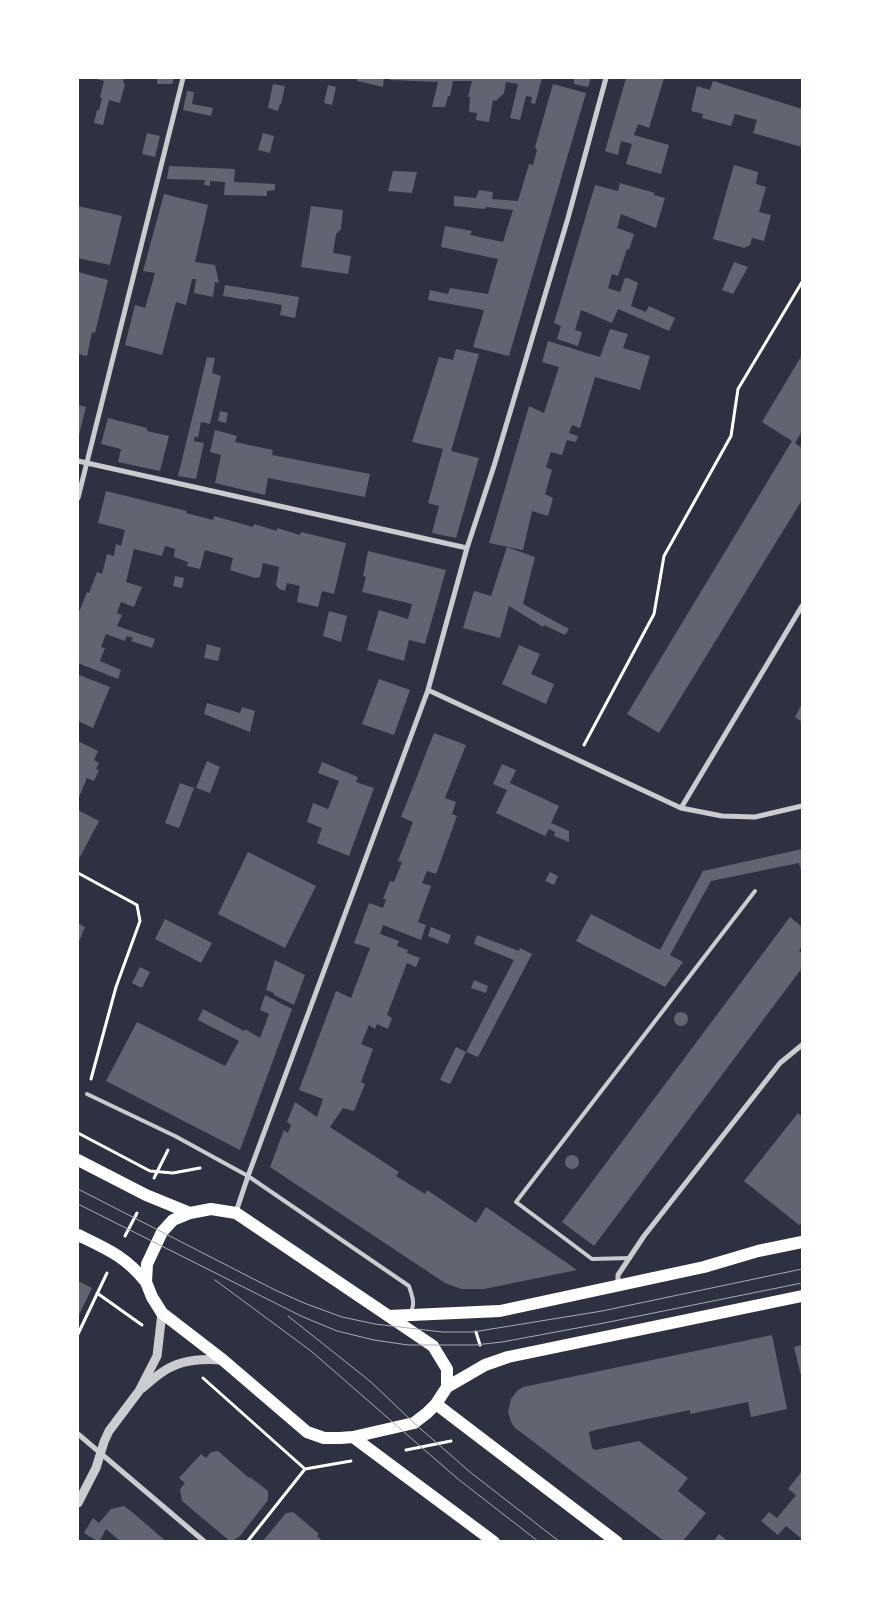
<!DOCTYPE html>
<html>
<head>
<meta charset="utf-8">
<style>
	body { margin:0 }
	#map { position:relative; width:880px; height:1619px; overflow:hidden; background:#2d3142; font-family:Literata,serif }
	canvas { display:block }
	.frame { position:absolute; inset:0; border:79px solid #fff; pointer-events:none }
</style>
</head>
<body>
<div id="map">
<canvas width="880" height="1619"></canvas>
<div class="frame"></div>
</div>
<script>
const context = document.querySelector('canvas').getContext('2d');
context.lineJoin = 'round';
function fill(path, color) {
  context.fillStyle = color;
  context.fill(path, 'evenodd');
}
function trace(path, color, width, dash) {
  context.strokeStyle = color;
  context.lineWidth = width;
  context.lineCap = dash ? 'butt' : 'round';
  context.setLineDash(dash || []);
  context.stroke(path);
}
fill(new Path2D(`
	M 92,78 L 124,78 L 123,82 L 125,84 L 120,103 L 109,100 L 103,125 L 94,123 L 97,110 L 99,110 L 102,98 L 100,97 L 104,81 Z
	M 157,78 L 174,78 L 172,84 L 157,84 Z
	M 357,78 L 384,78 L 383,87 L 357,81 Z
	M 390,78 L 542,78 L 535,104 L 531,103 L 532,97 L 526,96 L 520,120 L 510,118 L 518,84 L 506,82 L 504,93 L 496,101 L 493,100 L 489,122 L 476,120 L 477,113 L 469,112 L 470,97 L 468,97 L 472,81 L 453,81 L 450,96 L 448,96 L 445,107 L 432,107 L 438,82 L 390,80 Z
	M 574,78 L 591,78 L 588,87 L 574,84 Z
	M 626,78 L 664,78 L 649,128 L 638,124 L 634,135 L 669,145 L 661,174 L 626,164 L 632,144 L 621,141 L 618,155 L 605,151 Z
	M 713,81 L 802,109 L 802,147 L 753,133 L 757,120 L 735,114 L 731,126 L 702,118 L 703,114 L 691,111 L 697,86 L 710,90 Z
	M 273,84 L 285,86 L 281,104 L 280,104 L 278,111 L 268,108 Z
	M 553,84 L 586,93 L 509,356 L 473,347 L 484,310 L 428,300 L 430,290 L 448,294 L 450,288 L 488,294 L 498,259 L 441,247 L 445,226 L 472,231 L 470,235 L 503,242 L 513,210 L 486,207 L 485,209 L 454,206 L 454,196 L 476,198 L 479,190 L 493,192 L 492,199 L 518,201 L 529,164 L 533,165 L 537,150 L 535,147 Z
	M 328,85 L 336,87 L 332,105 L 324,103 Z
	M 187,91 L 194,92 L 192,104 L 213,108 L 211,116 L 183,110 Z
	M 147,133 L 160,136 L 155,157 L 142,154 Z
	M 263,133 L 274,136 L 270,153 L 258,150 Z
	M 734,165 L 758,172 L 756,184 L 766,187 L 759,212 L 771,215 L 764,241 L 752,238 L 750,245 L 744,248 L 713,239 Z
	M 169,166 L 235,169 L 234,182 L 275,184 L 275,190 L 267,191 L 267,196 L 224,195 L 225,182 L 210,181 L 210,186 L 204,185 L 205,180 L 167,179 Z
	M 393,171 L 417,172 L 412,193 L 388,191 Z
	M 620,183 L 655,193 L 654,195 L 665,198 L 656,228 L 621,214 L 617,228 L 634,234 L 629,250 L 627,249 L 618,276 L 612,274 L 608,288 L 620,292 L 625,278 L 630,279 L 638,283 L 631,306 L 646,312 L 649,306 L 675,318 L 669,331 L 618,309 L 612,323 L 581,310 L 575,330 L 582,332 L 578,346 L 557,339 L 561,326 L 554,323 L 595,185 L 618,191 Z
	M 164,194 L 208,205 L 195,262 L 215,265 L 219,283 L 215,282 L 213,297 L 194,293 L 196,279 L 192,279 L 186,305 L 176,302 L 162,355 L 125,345 L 135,305 L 145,308 L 155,273 L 143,271 Z
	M 78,206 L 122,216 L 110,265 L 78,258 Z
	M 311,206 L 343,210 L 341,229 L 336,234 L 333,253 L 351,256 L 348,274 L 301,267 Z
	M 734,262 L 748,267 L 733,294 L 722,290 Z
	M 78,272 L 108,280 L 95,333 L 92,332 L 87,356 L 78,354 Z
	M 225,285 L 299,297 L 295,318 L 280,315 L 282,305 L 248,299 L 247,300 L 223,296 Z
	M 610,329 L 628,334 L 623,348 L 650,356 L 640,390 L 595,377 L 580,428 L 572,425 L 569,433 L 578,436 L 576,442 L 567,440 L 562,455 L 551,452 L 546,467 L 552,470 L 545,494 L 553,498 L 548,516 L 532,511 L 523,550 L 489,543 L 529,406 L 544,413 L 559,367 L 542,362 L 548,341 L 600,357 Z
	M 456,349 L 479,354 L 451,451 L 479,458 L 456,538 L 432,533 L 439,506 L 428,503 L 443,449 L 412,442 L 439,357 L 453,360 Z
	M 802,355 L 802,431 L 795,443 L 802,448 L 802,500 L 659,733 L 627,714 L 792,441 L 762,422 Z
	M 207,357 L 215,358 L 212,373 L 221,376 L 210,424 L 201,422 L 198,438 L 195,436 L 194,441 L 204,443 L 196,479 L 178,476 Z
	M 78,405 L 86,407 L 78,439 Z
	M 220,411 L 228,413 L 226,423 L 218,421 Z
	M 108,418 L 147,428 L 147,431 L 169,436 L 160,471 L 118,462 L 121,449 L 101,444 Z
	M 215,430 L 237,436 L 235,442 L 273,450 L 272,455 L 370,474 L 365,497 L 268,478 L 265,495 L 215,483 L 221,455 L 210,452 Z
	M 106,491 L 187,511 L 186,513 L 213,520 L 214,516 L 253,527 L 254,524 L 277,531 L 277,528 L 300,535 L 301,532 L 346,543 L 334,594 L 322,591 L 318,607 L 297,602 L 300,586 L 287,583 L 285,591 L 279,589 L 276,585 L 279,567 L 263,563 L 260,577 L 255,578 L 230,570 L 233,558 L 205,550 L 200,569 L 187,566 L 188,562 L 174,557 L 175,549 L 165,546 L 162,556 L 134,549 L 126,582 L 142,587 L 134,607 L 121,602 L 117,613 L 122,615 L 117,626 L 155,639 L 152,648 L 131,641 L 133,638 L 127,636 L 125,641 L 106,634 L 101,647 L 105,648 L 100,661 L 121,670 L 118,679 L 78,663 L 78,617 L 79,612 L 87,592 L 89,593 L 97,572 L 102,574 L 107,554 L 114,556 L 116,544 L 121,546 L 125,530 L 98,523 Z
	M 507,547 L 535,557 L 523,604 L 569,629 L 565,635 L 544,625 L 543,627 L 509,606 L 500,638 L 463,628 L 474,591 L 491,596 Z
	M 368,551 L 446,570 L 425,644 L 409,640 L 404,661 L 367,650 L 379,610 L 408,619 L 412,604 L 362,592 L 366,577 L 363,576 Z
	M 175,576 L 184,578 L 182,588 L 173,586 Z
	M 329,611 L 347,616 L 341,642 L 323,636 Z
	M 207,644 L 221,648 L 218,661 L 204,658 Z
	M 519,645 L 540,654 L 531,674 L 554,684 L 546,704 L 502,684 Z
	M 79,675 L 110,687 L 93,728 L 78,721 L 78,679 Z
	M 379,679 L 410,690 L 394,735 L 362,724 Z
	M 207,703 L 240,713 L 242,707 L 255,711 L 250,732 L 204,714 Z
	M 802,704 L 802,722 L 795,717 Z
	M 434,733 L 466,745 L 445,798 L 456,802 L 452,814 L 457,816 L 436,874 L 427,871 L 422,883 L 431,886 L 418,922 L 426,925 L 421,940 L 383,925 L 380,934 L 399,941 L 397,946 L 408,950 L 407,953 L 420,958 L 416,967 L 407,963 L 387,1015 L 392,1018 L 388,1029 L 377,1024 L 375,1029 L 369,1025 L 361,1044 L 373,1049 L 361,1082 L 365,1084 L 354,1111 L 343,1108 L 330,1127 L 399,1172 L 396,1176 L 425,1194 L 427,1190 L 476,1223 L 486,1207 L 577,1270 L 484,1289 L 461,1289 L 445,1283 L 270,1167 L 284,1130 L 288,1133 L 291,1125 L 287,1122 L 295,1102 L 317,1117 L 323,1099 L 299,1090 L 336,991 L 351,998 L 370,948 L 354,943 L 369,903 L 383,908 L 386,899 L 383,899 L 390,881 L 394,882 L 402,862 L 398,861 L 413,822 L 401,817 Z
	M 78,741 L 98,751 L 94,760 L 99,763 L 96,769 L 99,770 L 94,781 L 87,778 L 79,797 L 78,796 Z
	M 207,761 L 220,767 L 210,793 L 196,788 Z
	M 322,762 L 358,777 L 356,782 L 374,788 L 349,856 L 317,843 L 322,828 L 307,822 L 313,803 L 328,809 L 339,781 L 318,773 Z
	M 502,764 L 516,770 L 510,783 L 559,806 L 551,823 L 569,831 L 569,842 L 554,836 L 555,832 L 549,829 L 545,836 L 496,813 L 507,790 L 493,784 Z
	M 180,783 L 194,788 L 179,828 L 165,823 Z
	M 78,810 L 99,821 L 79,859 L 78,858 Z
	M 802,849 L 802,874 L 799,863 L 711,881 L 670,955 L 683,962 L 665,987 L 576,941 L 591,914 L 660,950 L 703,871 Z
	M 248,852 L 316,886 L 285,948 L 218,914 Z
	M 550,872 L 558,876 L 554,885 L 545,881 Z
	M 790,917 L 802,927 L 802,946 L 799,951 L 802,954 L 802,968 L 594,1246 L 562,1222 Z
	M 165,919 L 212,943 L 201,963 L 155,939 Z
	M 78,923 L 85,927 L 78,944 Z
	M 431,927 L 451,935 L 448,944 L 428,936 Z
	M 477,935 L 519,951 L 520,948 L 532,954 L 478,1057 L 466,1052 L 450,1084 L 440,1080 L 456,1047 L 466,1052 L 514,960 L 474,944 Z
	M 275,960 L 305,975 L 294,1005 L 274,995 L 274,993 L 266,990 Z
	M 140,967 L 150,972 L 142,988 L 132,983 Z
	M 474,980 L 488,986 L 486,993 L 471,988 Z
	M 265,995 L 292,1009 L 240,1150 L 106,1081 L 137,1022 L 225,1066 L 239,1041 L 198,1020 L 203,1009 L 244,1031 L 245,1029 L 260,1038 L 269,1014 L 260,1010 Z
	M674 1019a7 7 0 1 1 14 0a7 7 0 1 1-14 0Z
	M 798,1113 L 802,1117 L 802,1224 L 799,1225 L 744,1181 Z
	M565 1162a7 7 0 1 1 14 0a7 7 0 1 1-14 0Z
	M 78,1281 L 92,1288 L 78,1317 Z
	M 772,1335 L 787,1409 L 751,1417 L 748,1402 L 690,1414 L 690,1410 L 595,1430 L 589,1432 L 592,1448 L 595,1450 L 639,1441 L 688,1478 L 678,1491 L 706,1513 L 682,1542 L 665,1542 L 514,1427 L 511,1422 L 508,1412 L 511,1399 L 517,1391 L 523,1387 Z
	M 802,1345 L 802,1380 L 794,1347 Z
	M 218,1451 L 249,1478 L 250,1477 L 268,1491 L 268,1500 L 240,1536 L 231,1542 L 182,1501 L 180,1489 L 185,1483 L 179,1478 L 201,1454 L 206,1458 L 211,1452 Z
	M 802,1471 L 802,1539 L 786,1526 L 778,1535 L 761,1521 L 769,1512 L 777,1518 L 796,1495 L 788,1489 Z
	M 124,1506 L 132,1512 L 167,1542 L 121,1542 L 106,1529 L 99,1542 L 84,1533 L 93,1518 L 99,1523 L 111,1509 Z
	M 293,1512 L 319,1534 L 317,1536 L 324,1542 L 262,1542 L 286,1513 Z
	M 719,1534 L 729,1542 L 713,1542 Z`), '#626471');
trace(new Path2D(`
	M 584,745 L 654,614 L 664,556 L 731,436 L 738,389 L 802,282
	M 78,873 L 137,905 L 140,921 L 116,987 L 91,1079
	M 78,1133 L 150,1171 L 173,1173 L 200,1168
	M 154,1178 L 168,1150
	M 125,1236 L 137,1213
	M 97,1293 L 142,1325
	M 476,1332 L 480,1345
	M 78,1334 L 107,1273
	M 203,1378 L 305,1469
	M 406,1450 L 451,1441
	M 247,1542 L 305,1469 L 351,1461`), '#fff', 3);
trace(new Path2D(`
	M 87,1094 L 175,1136 L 248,1176 L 409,1286 C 412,1296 416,1304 410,1313
	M 630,1258 L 592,1259 L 516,1202 L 755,891`), '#caccd0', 4);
trace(new Path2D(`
	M 78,461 L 467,548
	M 78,498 L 183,78
	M 428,690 L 681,808 L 722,816 L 755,817 L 802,806
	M 681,808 L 802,606
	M 236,1212 L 248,1176 L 428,690 L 467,548 L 494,466 L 568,218 L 606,78
	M 618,1286 L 618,1275 L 644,1236 L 780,1063 L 802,1045
	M 78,1434 L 205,1542`), '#caccd0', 5);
trace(new Path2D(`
	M 141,1389 C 150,1382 159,1373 169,1368 C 186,1359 204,1359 223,1360
	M 78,1503 L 96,1468 L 104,1442 L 109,1431 L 139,1391 L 157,1356 L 162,1313`), '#caccd0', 9);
trace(new Path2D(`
	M 78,1160 L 146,1195 L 190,1213
	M 211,1209 L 236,1213 L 433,1346 L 447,1369 L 447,1387 L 436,1404 L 427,1413 L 414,1423 L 353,1437 L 340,1438 L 324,1438 L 307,1432 L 223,1360 L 162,1313 L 152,1297 L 146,1282 L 147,1264 L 162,1232 L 173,1220 L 190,1213 Z
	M 78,1235 C 107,1249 125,1256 146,1282
	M 389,1316 L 500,1311 L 704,1267 L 758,1251 L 802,1242
	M 447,1387 L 485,1365 L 508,1357 L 802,1296
	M 436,1404 L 617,1542
	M 353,1437 L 494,1542`), '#fff', 12);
trace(new Path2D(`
	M 78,1189 L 275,1290 L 304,1303 L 342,1317 L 375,1324 L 442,1332 L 473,1332 L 602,1311 L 802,1269
	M 78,1204 L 301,1316 L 337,1331 L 374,1340 L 408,1345 L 475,1345 L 502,1342 L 604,1323 L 802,1283
	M 215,1280 L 311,1351 L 458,1479 L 539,1542
	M 288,1316 L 371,1382 L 414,1423 L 470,1472 L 560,1542`), '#abadb3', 1);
</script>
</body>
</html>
